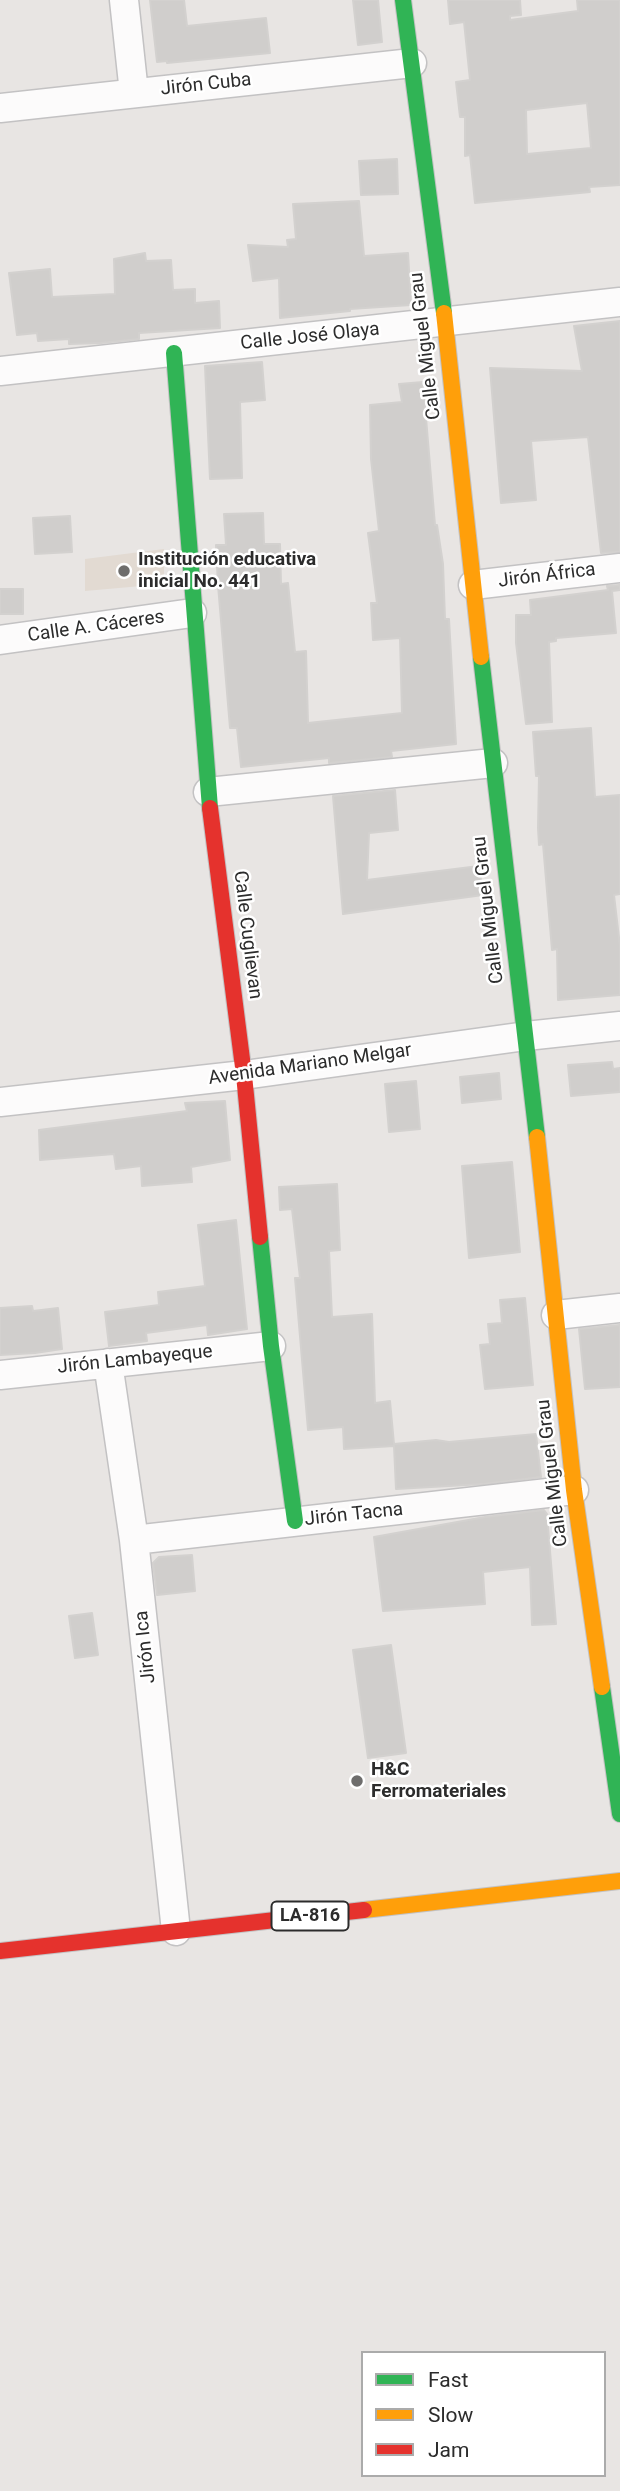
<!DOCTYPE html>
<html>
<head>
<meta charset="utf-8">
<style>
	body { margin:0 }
	#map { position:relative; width:620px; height:2491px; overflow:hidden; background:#e8e5e3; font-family:Roboto,sans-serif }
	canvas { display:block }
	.legend { position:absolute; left:361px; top:2351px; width:245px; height:126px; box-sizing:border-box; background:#fff; border:2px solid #ababab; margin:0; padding:9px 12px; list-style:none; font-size:21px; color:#2c2c2c }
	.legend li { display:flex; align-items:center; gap:14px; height:35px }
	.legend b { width:35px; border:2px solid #ababab }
</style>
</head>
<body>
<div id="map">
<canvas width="620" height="2491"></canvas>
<ul class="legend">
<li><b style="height:9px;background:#30b455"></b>Fast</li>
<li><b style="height:9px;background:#ff9f0a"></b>Slow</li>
<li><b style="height:9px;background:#e5322d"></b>Jam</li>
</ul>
</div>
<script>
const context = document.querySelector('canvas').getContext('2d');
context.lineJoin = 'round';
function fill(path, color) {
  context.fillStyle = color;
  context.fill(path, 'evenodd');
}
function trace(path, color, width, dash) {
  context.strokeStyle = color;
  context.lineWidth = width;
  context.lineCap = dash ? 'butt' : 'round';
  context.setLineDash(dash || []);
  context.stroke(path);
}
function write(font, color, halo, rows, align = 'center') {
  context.font = font + ' Roboto,sans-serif';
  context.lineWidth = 5;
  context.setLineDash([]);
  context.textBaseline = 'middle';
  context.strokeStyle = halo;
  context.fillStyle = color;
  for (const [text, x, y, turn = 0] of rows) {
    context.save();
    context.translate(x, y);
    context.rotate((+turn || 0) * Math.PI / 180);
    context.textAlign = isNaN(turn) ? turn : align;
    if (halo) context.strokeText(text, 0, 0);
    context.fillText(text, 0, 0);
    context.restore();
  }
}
fill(new Path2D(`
	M 164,549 L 164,584 L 85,591 L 85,559 Z`), '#e2dad2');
const building = new Path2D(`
	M 150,0 L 184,0 L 187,26 L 266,18 L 270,53 L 167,63 L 167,61 L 157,62 Z
	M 353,0 L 378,0 L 382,42 L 358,45 Z
	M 448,0 L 520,0 L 521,15 L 510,16 L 510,20 L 578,11 L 577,0 L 620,0 L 620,185 L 589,187 L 590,192 L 475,203 L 470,155 L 465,156 L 465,117 L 460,117 L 456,82 L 470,80 L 464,22 L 450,24 ZM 587,103 L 591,148 L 527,154 L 526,110 Z
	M 397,159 L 398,194 L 361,195 L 359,161 Z
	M 359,201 L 364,256 L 408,253 L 411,305 L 350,309 L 350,311 L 280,318 L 279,278 L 253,281 L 248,245 L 288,247 L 287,240 L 296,239 L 293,204 Z
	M 145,253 L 146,261 L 171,260 L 173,290 L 195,289 L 195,303 L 219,301 L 220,328 L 139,333 L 139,339 L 101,343 L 69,344 L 69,339 L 38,341 L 37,333 L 17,335 L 9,273 L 50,269 L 52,297 L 115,294 L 114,259 Z
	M 620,321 L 620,552 L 601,553 L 588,437 L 531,441 L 536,500 L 501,503 L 490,368 L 582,371 L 574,326 Z
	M 262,362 L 265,400 L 240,402 L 242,478 L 210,479 L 205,366 Z
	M 423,382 L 435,525 L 437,525 L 443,564 L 445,619 L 449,619 L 456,744 L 391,751 L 392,757 L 329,763 L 329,758 L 241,767 L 237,728 L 230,728 L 218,585 L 216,545 L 226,545 L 224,514 L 263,513 L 264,544 L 280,544 L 281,584 L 288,583 L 295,652 L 306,651 L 308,723 L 402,713 L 400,638 L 373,640 L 371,603 L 377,603 L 368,533 L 379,531 L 371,459 L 370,405 L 402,402 L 399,384 Z
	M 70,516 L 72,552 L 35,554 L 33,518 Z
	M 620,585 L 620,590 L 612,591 L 616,633 L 556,638 L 556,641 L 549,642 L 552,722 L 526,724 L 516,643 L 516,615 L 531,615 L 530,600 L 608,590 L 607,586 Z
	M 0,589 L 23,589 L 23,614 L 0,614 Z
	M 591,728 L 595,797 L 620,795 L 620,894 L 614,895 L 620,946 L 620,995 L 558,1000 L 557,949 L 552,950 L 543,844 L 539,845 L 538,828 L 539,776 L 536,776 L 533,732 Z
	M 395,790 L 398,830 L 369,833 L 367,880 L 479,866 L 483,895 L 343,914 L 333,796 Z
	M 612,1062 L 613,1069 L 620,1068 L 620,1092 L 571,1096 L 568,1065 Z
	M 499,1073 L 501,1099 L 462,1103 L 460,1077 Z
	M 416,1081 L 420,1129 L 389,1132 L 385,1084 Z
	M 225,1101 L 230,1160 L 191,1167 L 192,1182 L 142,1186 L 141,1166 L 116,1169 L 114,1154 L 40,1160 L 39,1130 L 187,1111 L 185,1103 Z
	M 512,1162 L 520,1252 L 469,1258 L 462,1166 Z
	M 337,1184 L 340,1250 L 329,1251 L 332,1317 L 372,1314 L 375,1403 L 390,1401 L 394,1444 L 436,1440 L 449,1442 L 536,1434 L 541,1477 L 484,1484 L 396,1489 L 394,1446 L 344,1449 L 343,1427 L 308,1430 L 295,1278 L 300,1278 L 292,1209 L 280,1210 L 279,1187 Z
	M 236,1220 L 247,1329 L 208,1335 L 207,1325 L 146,1333 L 147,1341 L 109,1346 L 105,1312 L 159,1305 L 158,1292 L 205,1286 L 198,1225 Z
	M 525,1298 L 533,1385 L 485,1389 L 480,1345 L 490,1344 L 488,1324 L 502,1323 L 500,1300 Z
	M 32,1306 L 33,1311 L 58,1308 L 62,1349 L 35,1353 L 0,1355 L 0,1308 Z
	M 620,1325 L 620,1387 L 585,1389 L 579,1329 Z
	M 544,1510 L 547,1514 L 556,1624 L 532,1625 L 530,1567 L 483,1572 L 485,1604 L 383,1611 L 374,1537 L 485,1517 Z
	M 192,1555 L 195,1591 L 157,1595 L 153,1563 L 159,1557 Z
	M 92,1613 L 98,1655 L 75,1658 L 69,1616 Z
	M 391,1645 L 406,1753 L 368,1758 L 353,1650 Z`);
fill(building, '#d0cecc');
trace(building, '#d3d1cf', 2);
const street = new Path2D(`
	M 124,0 L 134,93
	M 0,108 L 412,63
	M 0,371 L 620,302
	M 473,585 L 620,568
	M 0,640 L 192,613
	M 208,792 L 493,763
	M 0,1102 L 244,1075 L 526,1036 L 620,1026
	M 556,1315 L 620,1308
	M 108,1363 L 134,1540 L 176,1931
	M 0,1375 L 271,1346
	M 134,1540 L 574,1490`);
const fast = new Path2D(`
	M 403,0 L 444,313
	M 174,353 L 210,808
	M 481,657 L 537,1137
	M 260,1237 L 271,1346 L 295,1521
	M 602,1687 L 620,1814`);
const slow = new Path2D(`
	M 444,313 L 481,657
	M 537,1137 L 574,1490 L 602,1687
	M 364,1910 L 620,1881`);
const jam = new Path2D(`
	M 210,808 L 244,1075 L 260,1237
	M 0,1951 L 364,1910`);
trace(street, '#c3c2c3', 31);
trace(fast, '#c3c2c3', 18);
trace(slow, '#c3c2c3', 18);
trace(jam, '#c3c2c3', 18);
trace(street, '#fcfbfb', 28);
trace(fast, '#30b455', 16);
trace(slow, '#ff9f0a', 16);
trace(jam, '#e5322d', 16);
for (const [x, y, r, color] of [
	[124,571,7,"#6e6d6c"],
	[357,1781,7,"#6e6d6c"]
]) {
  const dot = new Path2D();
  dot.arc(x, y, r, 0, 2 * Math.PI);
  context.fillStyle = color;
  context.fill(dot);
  trace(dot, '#fff', 2.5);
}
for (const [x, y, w] of [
	[310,1916,77]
]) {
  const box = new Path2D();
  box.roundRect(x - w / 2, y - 14.5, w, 29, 5);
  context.fillStyle = '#fff';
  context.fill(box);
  trace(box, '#2c2c2c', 2);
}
write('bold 18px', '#2c2c2c', null, [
	["LA-816",310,1916]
]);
write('19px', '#2c2c2c', '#fff', [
	["Jirón Cuba",206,85,-6],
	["Calle José Olaya",310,337,-6],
	["Calle Miguel Grau",426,346,-97],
	["Jirón África",547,576,-7],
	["Calle A. Cáceres",96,627,-8],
	["Calle Miguel Grau",489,910,-97],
	["Calle Cuglievan",247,935,83],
	["Avenida Mariano Melgar",310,1065,-8],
	["Jirón Lambayeque",135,1360,-6],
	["Calle Miguel Grau",553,1473,-97],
	["Jirón Tacna",354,1515,-6],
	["Jirón Ica",146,1647,-96]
]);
write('bold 19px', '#2c2c2c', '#fff', [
	["Institución educativa",138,560],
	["inicial No. 441",138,582],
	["H&C",371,1770],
	["Ferromateriales",371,1792]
], 'left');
</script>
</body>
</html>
